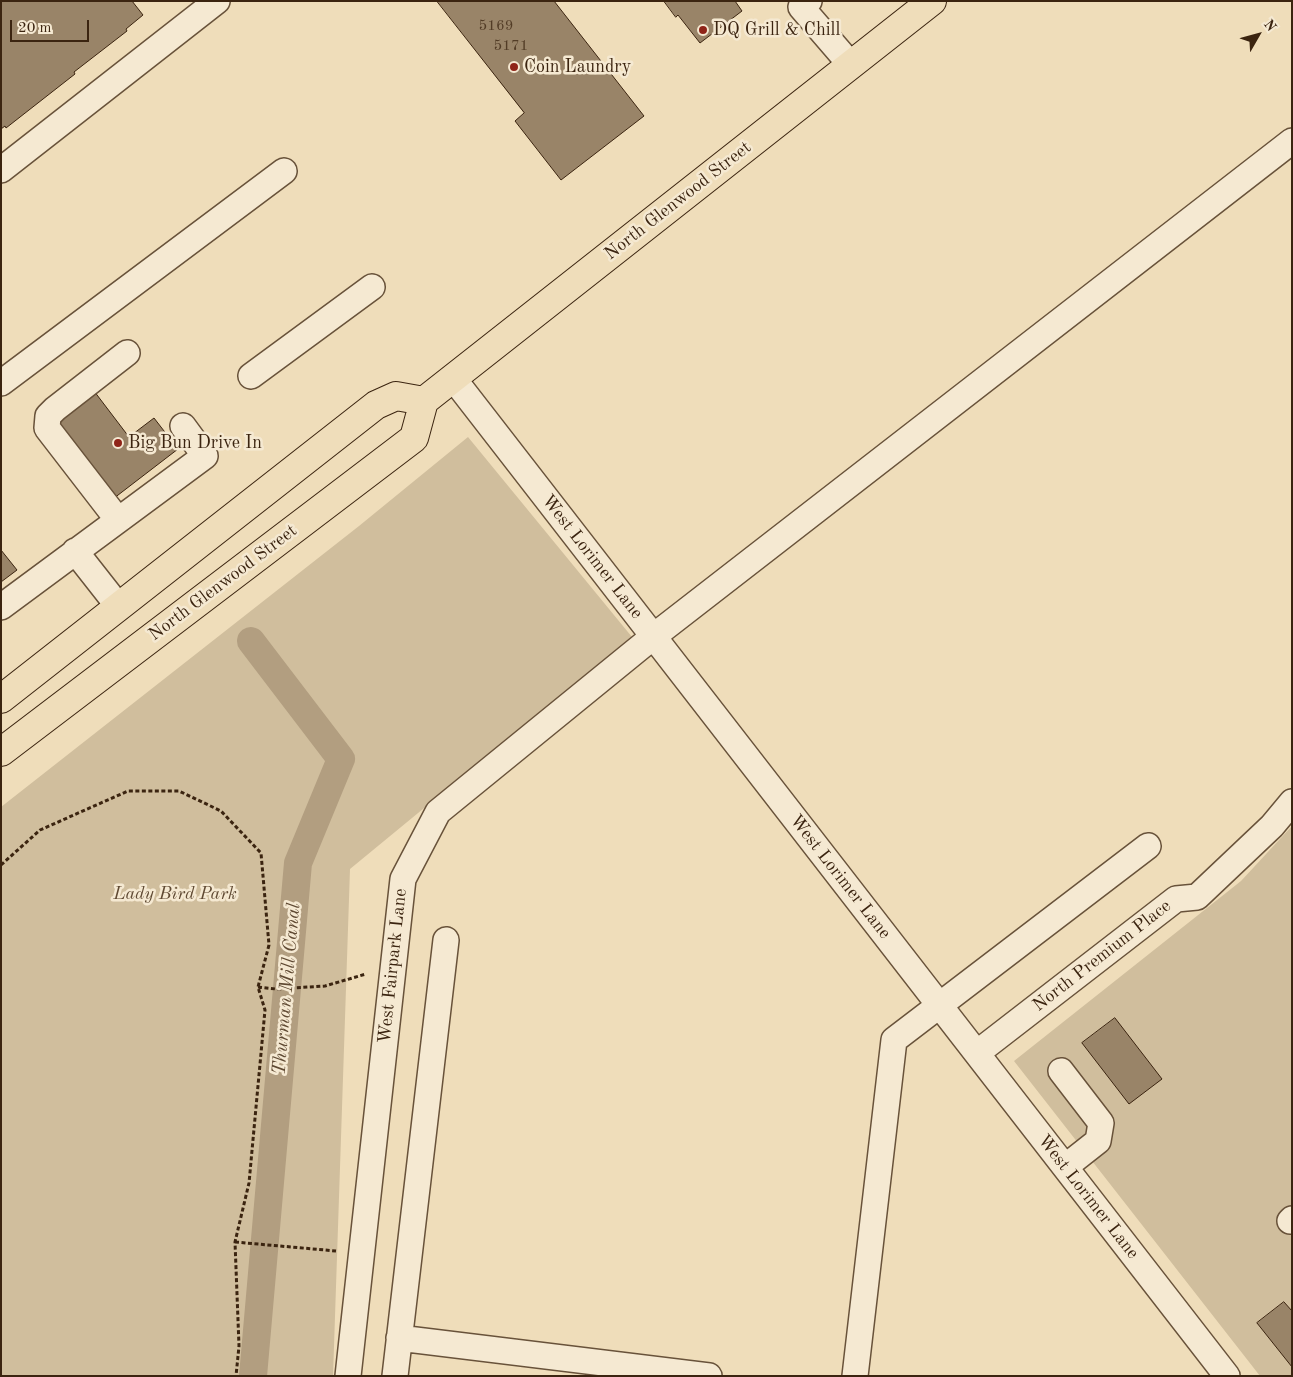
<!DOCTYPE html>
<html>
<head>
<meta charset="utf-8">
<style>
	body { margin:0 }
	#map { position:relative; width:1293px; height:1377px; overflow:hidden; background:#efddba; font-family:"Old Standard TT",serif }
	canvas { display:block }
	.frame { position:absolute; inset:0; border:2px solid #3b2410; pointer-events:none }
	.north { position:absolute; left:1233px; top:10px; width:50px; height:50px; -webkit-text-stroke:4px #f5e9d2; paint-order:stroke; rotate:52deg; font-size:14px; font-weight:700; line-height:20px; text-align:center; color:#3b2410 }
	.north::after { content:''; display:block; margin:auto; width:18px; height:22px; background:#3b2410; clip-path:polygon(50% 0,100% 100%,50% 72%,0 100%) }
	.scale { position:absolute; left:10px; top:20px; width:79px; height:22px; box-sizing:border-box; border:2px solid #3b2410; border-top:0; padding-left:6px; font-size:15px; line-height:18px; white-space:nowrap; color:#3b2410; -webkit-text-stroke:4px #f5e9d2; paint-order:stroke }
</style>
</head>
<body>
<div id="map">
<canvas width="1293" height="1377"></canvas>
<div class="frame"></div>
<div class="north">N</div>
<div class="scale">20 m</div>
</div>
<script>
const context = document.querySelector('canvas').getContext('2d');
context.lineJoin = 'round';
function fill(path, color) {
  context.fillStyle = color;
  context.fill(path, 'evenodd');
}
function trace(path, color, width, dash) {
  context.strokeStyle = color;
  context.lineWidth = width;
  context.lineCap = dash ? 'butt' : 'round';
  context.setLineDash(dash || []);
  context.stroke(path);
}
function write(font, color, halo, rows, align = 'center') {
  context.font = font + ' "Old Standard TT",serif';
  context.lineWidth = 5;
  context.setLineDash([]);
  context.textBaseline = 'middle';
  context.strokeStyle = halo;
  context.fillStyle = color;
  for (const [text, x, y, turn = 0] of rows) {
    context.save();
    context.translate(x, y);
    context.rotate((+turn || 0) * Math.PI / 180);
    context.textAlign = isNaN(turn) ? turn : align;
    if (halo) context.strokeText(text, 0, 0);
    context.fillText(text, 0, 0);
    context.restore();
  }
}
fill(new Path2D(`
	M 468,437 L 632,637 L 350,869 L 333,1376 L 1,1376 L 1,807 L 359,526 Z
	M 1292,826 L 1292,1376 L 1260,1376 L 1014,1061 L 1241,881 Z`), '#d0be9d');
trace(new Path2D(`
	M 251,641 L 341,759 L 298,863 L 253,1376`), '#b29e80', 28);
const building = new Path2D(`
	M 1,1 L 132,1 L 143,15 L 126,29 L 127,31 L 74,72 L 75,74 L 6,128 L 5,126 L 1,129 Z
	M 437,1 L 554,1 L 644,116 L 561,180 L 515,121 L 524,113 Z
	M 664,1 L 735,1 L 742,11 L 700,43 L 678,15 L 676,17 Z
	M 94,391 L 129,437 L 154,418 L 178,449 L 109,502 L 49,426 Z
	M 1,550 L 17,570 L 1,582 Z
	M 1115,1018 L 1162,1079 L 1129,1104 L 1082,1043 Z
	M 1284,1302 L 1292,1311 L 1292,1367 L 1257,1323 Z`);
fill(building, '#998468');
trace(building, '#3b2410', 1);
const minor = new Path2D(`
	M 809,1 L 801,7 L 851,65
	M 1,170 L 217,1
	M 251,376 L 372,287
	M 453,378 L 1227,1376
	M 1,383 L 284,171
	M 118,520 L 47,428 L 48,416 L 55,409 L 127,353
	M 75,551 L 119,607
	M 1,607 L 205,456 L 183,426
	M 977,1053 L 1176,899 L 1197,897 L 1272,826 L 1292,802
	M 1061,1071 L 1101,1123 L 1098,1141 L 1065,1167
	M 1290,1221 L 1292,1219
	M 399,1338 L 709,1376
	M 348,1376 L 403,879 L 438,812 L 654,636 L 1292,141
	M 395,1376 L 446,940
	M 855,1376 L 894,1040 L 1148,846`);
const major = new Path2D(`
	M 1,699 L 376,405 L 396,396 L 424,401
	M 1,752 L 414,438 L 424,401 L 932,1`);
trace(minor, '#68523a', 28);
trace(major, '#3b2410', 30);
trace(new Path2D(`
	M 1,865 L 40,830 L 128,791 L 179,791 L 221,811 L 261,853 L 269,945 L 258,987 L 265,1010 L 249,1183 L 235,1242 L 239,1346 L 236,1376
	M 258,987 L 276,989 L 325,986 L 366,974
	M 235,1242 L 336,1251`), '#3b2410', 3, [4, 2.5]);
trace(minor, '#f5e9d2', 25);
trace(major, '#efddba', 28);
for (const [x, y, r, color] of [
	[703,30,5,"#8f2418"],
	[514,67,5,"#8f2418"],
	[118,443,5,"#8f2418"]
]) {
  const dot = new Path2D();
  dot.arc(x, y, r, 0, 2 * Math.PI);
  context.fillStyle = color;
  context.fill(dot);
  trace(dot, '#f5e9d2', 2);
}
write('15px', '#523c26', null, [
	["5169",496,26],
	["5171",511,46]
]);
write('18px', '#3b2410', '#f5e9d2', [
	["DQ Grill & Chill",713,30],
	["Coin Laundry",524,67],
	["Big Bun Drive In",128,443]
], 'left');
write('18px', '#3b2410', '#f5e9d2', [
	["North Glenwood Street",678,201,-38],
	["West Lorimer Lane",592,557,52],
	["North Glenwood Street",223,583,-37],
	["West Lorimer Lane",840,877,52],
	["North Premium Place",1102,956,-38],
	["West Fairpark Lane",393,966,-84],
	["West Lorimer Lane",1088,1197,52]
]);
write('italic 18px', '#604a33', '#f5e9d2', [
	["Lady Bird Park",175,894]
]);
write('italic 19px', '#5f4932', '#f5e9d2', [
	["Thurman Mill Canal",287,989,-85]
]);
</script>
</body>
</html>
